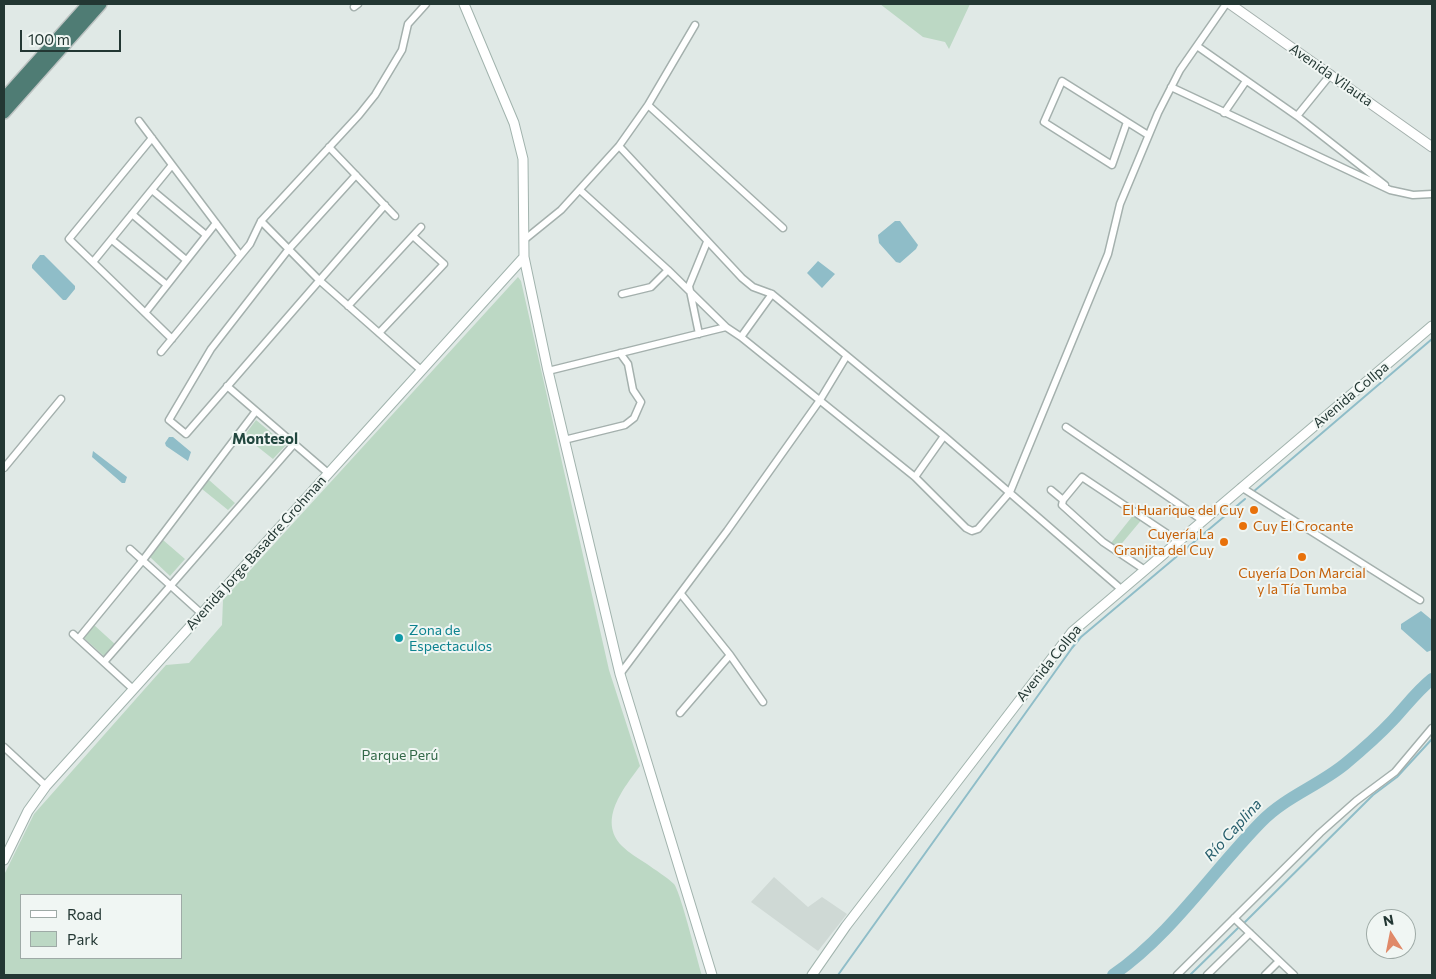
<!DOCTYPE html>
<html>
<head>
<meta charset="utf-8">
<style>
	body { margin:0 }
	#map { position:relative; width:1436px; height:979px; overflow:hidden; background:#e0e9e6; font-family:Commissioner,sans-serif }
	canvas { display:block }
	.frame { position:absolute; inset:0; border:5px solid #233733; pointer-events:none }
	.legend { position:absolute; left:20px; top:894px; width:162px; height:65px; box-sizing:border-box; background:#f0f6f3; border:1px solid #9eaaa6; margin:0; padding:6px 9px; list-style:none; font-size:15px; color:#233733 }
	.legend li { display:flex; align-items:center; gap:10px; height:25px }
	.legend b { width:25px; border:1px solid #9eaaa6 }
	.north { position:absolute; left:1366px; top:909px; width:50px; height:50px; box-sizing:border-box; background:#f0f6f3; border:1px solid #9eaaa6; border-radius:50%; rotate:349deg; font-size:14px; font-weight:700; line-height:20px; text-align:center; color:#233733 }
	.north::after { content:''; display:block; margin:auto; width:18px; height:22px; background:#e08968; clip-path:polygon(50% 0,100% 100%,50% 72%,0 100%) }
	.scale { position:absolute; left:20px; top:30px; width:101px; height:22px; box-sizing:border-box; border:2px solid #233733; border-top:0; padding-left:6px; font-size:15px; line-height:18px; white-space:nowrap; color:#233733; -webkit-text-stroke:4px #f0f6f3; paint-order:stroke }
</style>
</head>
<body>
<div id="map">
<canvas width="1436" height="979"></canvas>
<div class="frame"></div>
<ul class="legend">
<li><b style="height:6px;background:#fff"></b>Road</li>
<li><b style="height:14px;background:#bcd8c4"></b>Park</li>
</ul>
<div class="north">N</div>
<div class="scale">100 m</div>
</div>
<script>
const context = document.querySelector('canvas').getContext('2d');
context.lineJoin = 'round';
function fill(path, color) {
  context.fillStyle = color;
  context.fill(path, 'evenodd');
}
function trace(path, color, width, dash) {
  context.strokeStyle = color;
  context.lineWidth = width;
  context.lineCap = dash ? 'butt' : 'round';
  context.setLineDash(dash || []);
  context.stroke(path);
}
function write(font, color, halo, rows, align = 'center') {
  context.font = font + ' Commissioner,sans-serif';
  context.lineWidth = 4;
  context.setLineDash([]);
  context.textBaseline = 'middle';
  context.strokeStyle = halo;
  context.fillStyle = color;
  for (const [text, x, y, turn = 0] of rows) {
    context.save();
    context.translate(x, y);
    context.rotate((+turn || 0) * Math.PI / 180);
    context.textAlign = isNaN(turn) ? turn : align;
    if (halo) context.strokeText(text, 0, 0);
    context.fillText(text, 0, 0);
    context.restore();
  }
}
fill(new Path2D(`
	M 774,877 L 808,907 L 822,897 L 847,914 L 818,951 L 751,902 Z`), '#cfd9d5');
fill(new Path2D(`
	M 880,4 L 970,4 L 949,49 L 945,42 L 923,37 Z
	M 518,277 L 521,281 L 609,670 L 640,766 C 624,788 597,820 622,846 C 629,853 638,858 647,864 C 655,870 667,877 674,884 C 681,893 697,960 702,975 L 4,975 L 4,875 L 34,814 L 166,665 L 189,663 L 222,625 L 223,600 ZM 21,895 L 181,895 L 181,958 L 21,958 Z
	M 256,420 L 286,445 L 273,459 L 244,436 Z
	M 209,480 L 235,503 L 228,510 L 202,489 Z
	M 1135,513 L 1143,518 L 1118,548 L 1111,543 Z
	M 163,540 L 185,559 L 170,576 L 150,557 Z
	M 94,625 L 116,645 L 105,657 L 83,637 Z`), '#bcd8c4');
fill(new Path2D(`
	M 895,221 L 900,221 L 918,245 L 916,249 L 900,263 L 896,262 L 879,243 L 878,235 Z
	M 40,255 L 44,255 L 75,286 L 75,289 L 66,300 L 63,300 L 32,268 L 32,265 Z
	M 818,261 L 835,274 L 822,288 L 807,273 Z
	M 169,437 L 173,437 L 191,452 L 188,461 L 166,446 L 165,443 Z
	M 93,451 L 127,477 L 125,483 L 122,483 L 92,457 Z
	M 1421,611 L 1432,620 L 1432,650 L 1427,652 L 1401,629 L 1401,624 Z`), '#8fbdc8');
trace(new Path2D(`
	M 1253,492 L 1432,339
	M 1243,924 L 1373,795 L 1397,777 L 1432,739
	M 838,975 L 1072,648 L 1081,637 L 1245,499
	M 1190,975 L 1239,927`), '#8fbdc8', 2);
trace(new Path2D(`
	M 1113,975 C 1172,934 1211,873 1261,822 C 1285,797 1318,786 1345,764 C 1362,750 1378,736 1393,720 C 1406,706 1417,691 1432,679`), '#8fbdc8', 12);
const minor = new Path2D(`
	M 354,7 L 358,4
	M 1197,46 L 1297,116 L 1385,185
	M 1171,87 L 1390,190 L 1413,195 L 1432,194
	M 648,105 L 783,228
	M 1224,113 L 1246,81
	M 1297,116 L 1331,74
	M 139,121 L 240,255
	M 1127,122 L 1112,165 L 1044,122 L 1062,81 L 1148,135
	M 152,138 L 69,239 L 172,339
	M 619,146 L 742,278 L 753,287 L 772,294 L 944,436 L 1121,589
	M 329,147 L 395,216
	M 356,175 L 288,250 L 211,349 L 169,420 L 186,434 L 385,205
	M 152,190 L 206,235
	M 581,191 L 668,270 L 726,327 L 741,337 L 915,477 L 966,528 L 972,531 L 978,529 L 1010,492 L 1108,254 L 1120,204 L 1158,113 L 1180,70 L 1226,4
	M 132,214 L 186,260
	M 261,221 L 319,280 L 421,370
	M 112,240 L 167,285
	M 524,240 L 561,210 L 619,146 L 648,105 L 695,25
	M 93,262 L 172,165
	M 622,294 L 651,287 L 668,270
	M 348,306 L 421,227
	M 145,313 L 216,223
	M 379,333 L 444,264 L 413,236
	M 699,334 L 689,286 L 707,242
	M 741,337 L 772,294
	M 161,352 L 250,244 L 261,221 L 359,115 L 375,95 L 402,50 L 408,24 L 426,4
	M 548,371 L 726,327
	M 227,386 L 328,473
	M 1066,427 L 1202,520
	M 564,440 L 625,425 L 634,418 L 641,402 L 633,390 L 628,364 L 620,353
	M 4,468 L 61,399
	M 915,477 L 944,436
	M 1241,487 L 1420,600
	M 1051,490 L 1063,500
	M 130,549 L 202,614
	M 1145,570 L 1103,542 L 1062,505 L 1063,500 L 1082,477 L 1178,541
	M 681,594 L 730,655 L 763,702
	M 73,634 L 133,689
	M 79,638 L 143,560 L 256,411
	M 104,662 L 294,444
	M 620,674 L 727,531 L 820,400 L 846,357
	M 680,713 L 730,655
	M 4,747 L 46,786
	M 1234,918 L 1294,975
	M 1177,975 L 1320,833 L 1356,801 L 1395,772 L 1432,728
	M 1207,975 L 1250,933
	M 1265,975 L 1279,961`);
const tertiary = new Path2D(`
	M 1230,4 L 1432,147`);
const secondary = new Path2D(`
	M 464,4 L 514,123 L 523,159 L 524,257 L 548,371 L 620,674 L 712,975
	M 4,860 L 28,811 L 46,786 L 524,257
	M 812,975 L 846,926 L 1072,632 L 1432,326`);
const trunk = new Path2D(`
	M 4,98 L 88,4
	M 4,113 L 101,4`);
trace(minor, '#a4b0ad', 9);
trace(tertiary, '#a4b0ad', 11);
trace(secondary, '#a1b3ad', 11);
trace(trunk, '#bdc3c2', 14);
trace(minor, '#fff', 6);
trace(tertiary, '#fff', 9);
trace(secondary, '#fff', 9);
trace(trunk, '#4f7c74', 11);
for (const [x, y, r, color] of [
	[1254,510,5,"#e8710a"],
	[1243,526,5,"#e8710a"],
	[1224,542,5,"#e8710a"],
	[1302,557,5,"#e8710a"],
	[399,638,5,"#0f9aa8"]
]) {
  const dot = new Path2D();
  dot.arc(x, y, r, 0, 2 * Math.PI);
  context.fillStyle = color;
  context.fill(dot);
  trace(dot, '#f0f6f3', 2);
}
write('14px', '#233733', '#f0f6f3', [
	["Avenida Vilauta",1331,75,35],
	["Avenida Collpa",1351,395,-40],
	["Avenida Jorge Basadre Grohman",256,553,-48],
	["Avenida Collpa",1049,663,-51]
]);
write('14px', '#c56008', '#f0f6f3', [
	["El Huarique del Cuy",1244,510],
	["Cuy El Crocante",1253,526,"left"],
	["Cuyería La",1214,534],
	["Granjita del Cuy",1214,550],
	["Cuyería Don Marcial",1302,573,"center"],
	["y la Tía Tumba",1302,589,"center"]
], 'right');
write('14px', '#0d838f', '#f0f6f3', [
	["Zona de",409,630],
	["Espectaculos",409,646]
], 'left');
write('14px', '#336949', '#f0f6f3', [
	["Parque Perú",400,755]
]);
write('bold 15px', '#22473f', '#f0f6f3', [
	["Montesol",265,439]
]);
write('italic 15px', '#255d6b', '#f0f6f3', [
	["Río Caplina",1233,830,-48]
]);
</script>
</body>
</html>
